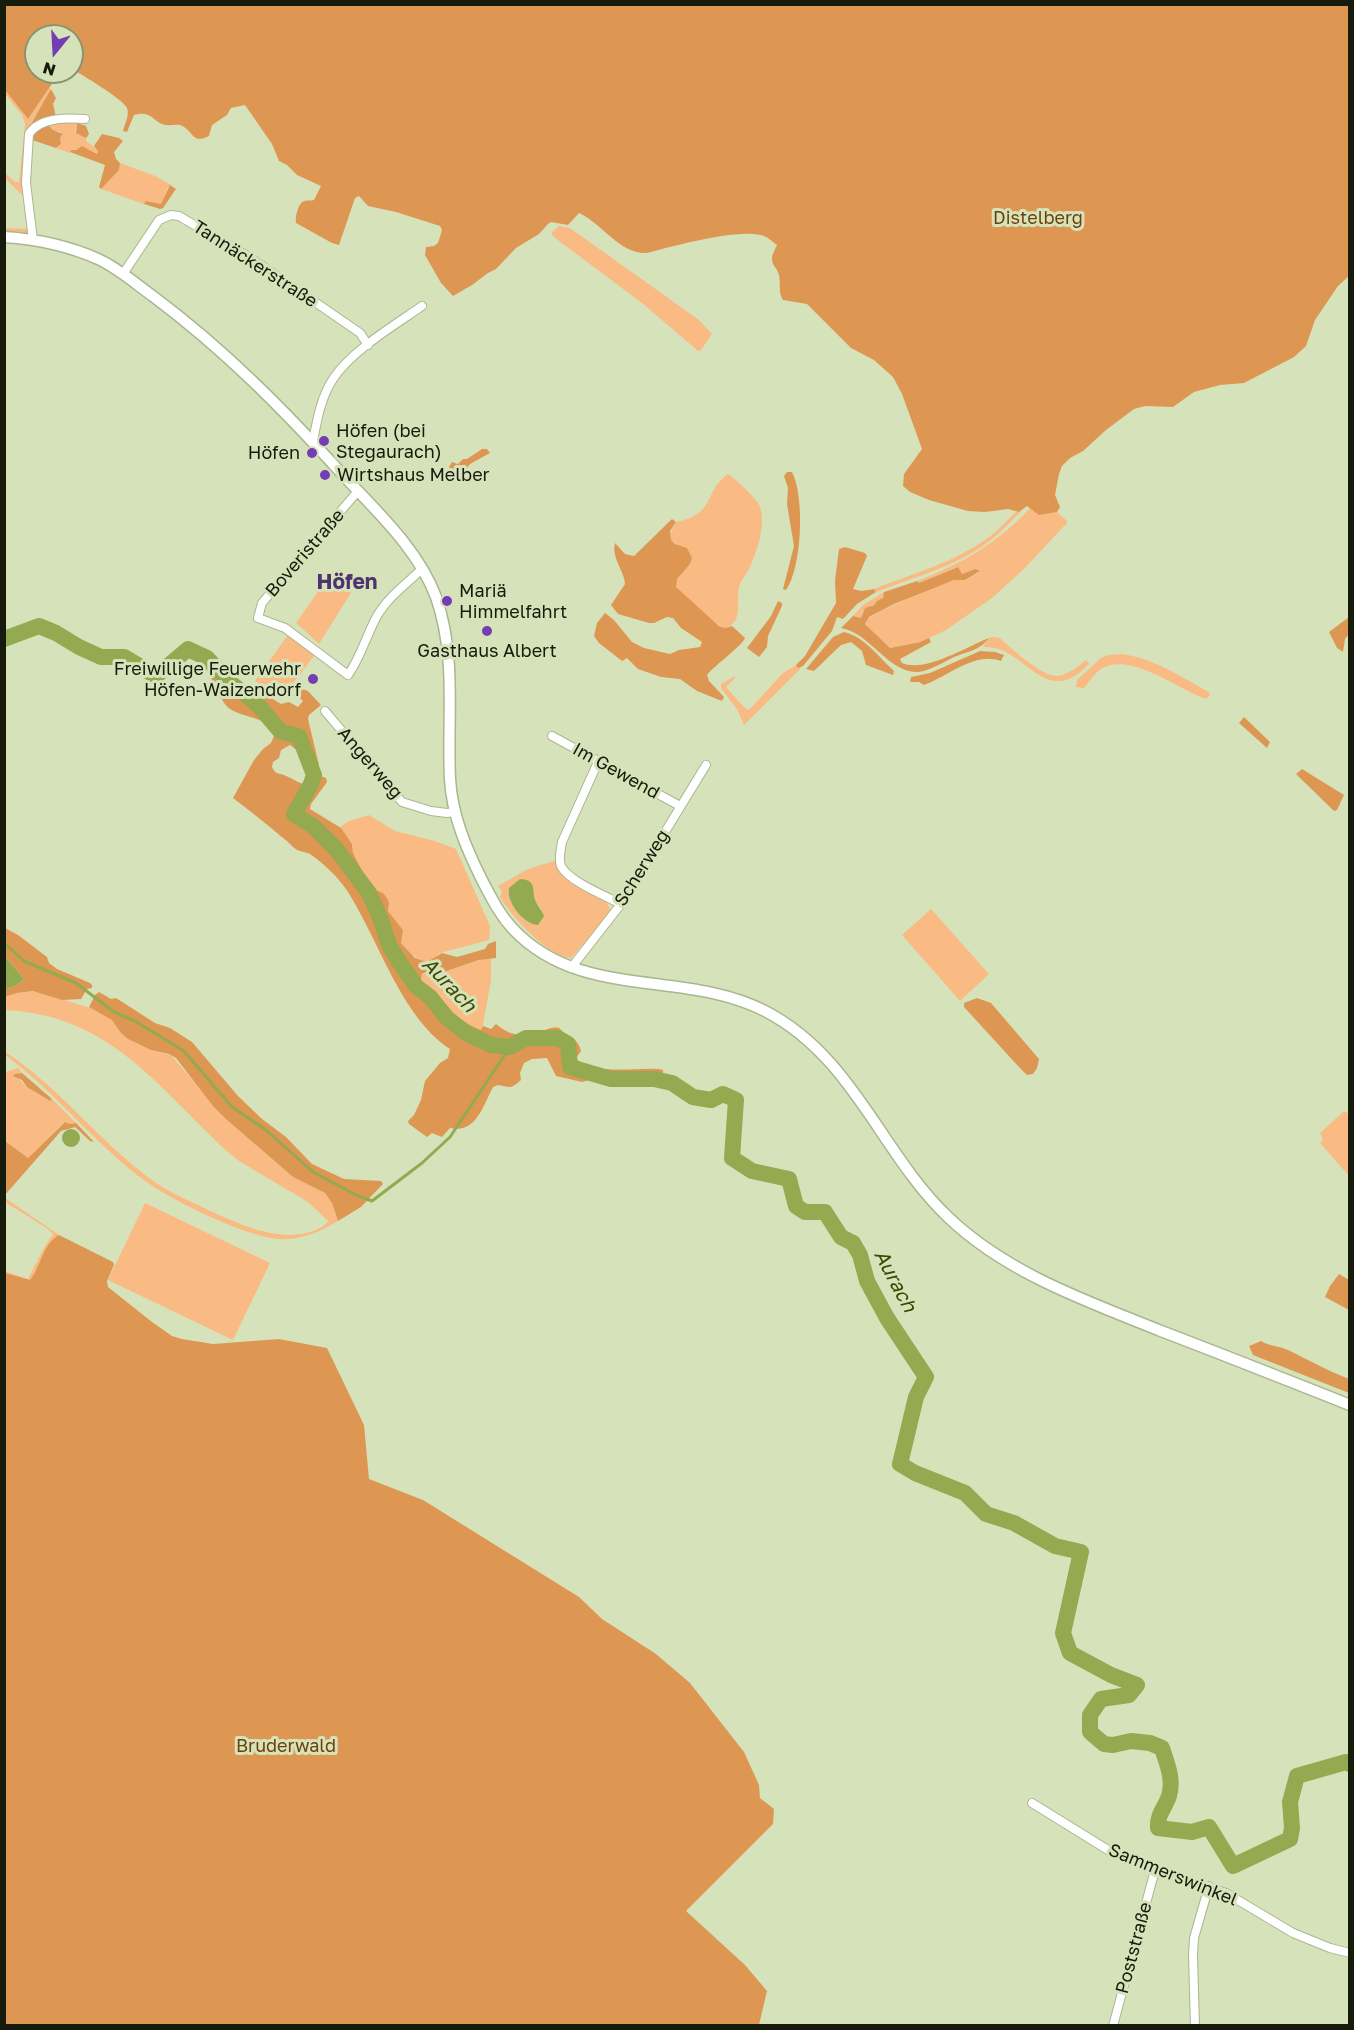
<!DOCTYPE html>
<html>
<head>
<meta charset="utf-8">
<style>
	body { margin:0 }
	#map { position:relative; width:1354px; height:2030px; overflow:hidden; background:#d6e3ba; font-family:"Golos Text",sans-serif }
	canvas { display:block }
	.frame { position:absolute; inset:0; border:6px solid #171b0c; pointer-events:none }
	.north { position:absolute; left:24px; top:24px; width:60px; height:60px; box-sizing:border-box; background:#d6e3ba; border:2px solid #8a9374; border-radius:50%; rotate:198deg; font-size:16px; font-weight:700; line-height:24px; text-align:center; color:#171b0c }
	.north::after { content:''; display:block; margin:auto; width:21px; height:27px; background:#743db3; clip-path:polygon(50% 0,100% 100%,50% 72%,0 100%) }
</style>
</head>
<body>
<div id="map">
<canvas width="1354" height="2030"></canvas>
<div class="frame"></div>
<div class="north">N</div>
</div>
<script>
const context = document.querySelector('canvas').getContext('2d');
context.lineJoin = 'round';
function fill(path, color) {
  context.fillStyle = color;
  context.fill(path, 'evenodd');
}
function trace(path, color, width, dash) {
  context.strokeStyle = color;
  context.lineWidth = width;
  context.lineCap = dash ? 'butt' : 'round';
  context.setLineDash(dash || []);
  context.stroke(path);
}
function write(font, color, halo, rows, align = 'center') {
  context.font = font + ' "Golos Text",sans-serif';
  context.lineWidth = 6;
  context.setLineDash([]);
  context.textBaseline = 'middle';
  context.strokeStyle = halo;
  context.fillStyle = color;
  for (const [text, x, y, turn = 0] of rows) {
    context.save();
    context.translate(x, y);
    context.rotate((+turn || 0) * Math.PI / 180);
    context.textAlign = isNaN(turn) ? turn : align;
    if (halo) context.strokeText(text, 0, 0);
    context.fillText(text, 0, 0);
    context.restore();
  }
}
fill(new Path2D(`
	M 50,87 L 50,92 L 32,121 L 34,123 L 29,128 L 30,233 L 5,233 L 5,228 L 28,229 L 23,196 L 5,178 L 4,172 L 15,182 L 19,182 L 25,124 L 22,115 L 5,94 L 5,90 L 28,119 Z
	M 62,123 L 77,123 L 75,132 L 86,138 L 86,141 L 98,150 L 97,154 L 86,148 L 71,150 L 70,153 L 56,148 L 61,144 L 60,138 L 63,135 L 61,132 L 53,130 L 47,124 Z
	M 120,163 L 155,176 L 171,185 C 164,190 166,198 161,204 L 146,201 L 144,204 L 101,189 L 119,170 Z
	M 559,226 L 570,228 L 699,320 L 712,334 L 701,350 L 698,351 L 642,303 L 555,238 L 551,233 Z
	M 728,474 C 736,479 758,500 760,507 C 766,525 757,551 750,567 C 747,574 741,579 739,587 C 736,600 744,623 725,628 C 716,626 685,596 676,587 L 676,579 L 688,566 L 679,546 L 671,540 L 670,534 L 676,522 C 717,514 702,493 728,474 Z
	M 1030,508 L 1049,513 L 1057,512 L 1067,521 L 1067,523 L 1025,568 L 992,598 L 946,630 L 923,641 L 890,648 L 866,625 L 867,619 L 883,610 L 929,589 L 954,580 L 965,580 L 980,572 L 972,570 L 962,574 L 957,567 L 919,583 L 917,581 C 961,564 998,543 1030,508 Z
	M 1021,511 C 1009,524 997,536 983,546 C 951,568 912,578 876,592 L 874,589 C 914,573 954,563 989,537 C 999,530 1007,520 1016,512 Z
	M 333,570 L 354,588 L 319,644 L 296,623 Z
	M 884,592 L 883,598 L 863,611 L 861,618 L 853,616 L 863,605 Z
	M 290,632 L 317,652 L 282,698 L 255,681 Z
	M 994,637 L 1000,638 C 1010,648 1044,678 1058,676 C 1067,675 1079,666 1086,660 L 1089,664 C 1053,701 1036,669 1006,652 C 999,648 991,647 983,647 L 989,638 Z
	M 1121,654 C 1151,657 1182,677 1209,692 L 1210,695 L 1207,698 L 1203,698 C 1177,688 1131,653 1103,668 C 1095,672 1090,681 1084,688 L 1076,687 L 1077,680 L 1101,658 L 1108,655 Z
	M 796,665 L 801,668 L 744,725 L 737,709 L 721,688 L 721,684 L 735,676 L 735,678 L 726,687 C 732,693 743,708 749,710 L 783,673 Z
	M 369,815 L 395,831 L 435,841 L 456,849 L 490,926 L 489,940 L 440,953 L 430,962 C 416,961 410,952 401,943 L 403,930 L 388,911 L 389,903 L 383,893 L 376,890 L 365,876 L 353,853 L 352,844 L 340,827 L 349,821 Z
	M 557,860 L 558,867 L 606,901 L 610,909 L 608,916 L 571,958 C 546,955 513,918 500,897 L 502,892 L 498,886 L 528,869 ZM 518,881 L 533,888 L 535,901 L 542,911 L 539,924 C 524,926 506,902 509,888 Z
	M 931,909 L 989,974 L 960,1001 L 902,935 Z
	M 486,958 L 491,959 L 491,980 L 482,1030 L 464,1023 L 455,1014 L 446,1010 L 423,982 L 421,976 L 426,972 L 438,974 Z
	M 35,991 L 97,1010 L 114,1021 L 121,1033 L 128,1039 L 151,1050 L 171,1055 L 227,1120 L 293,1177 L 325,1193 L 332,1203 L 338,1221 C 322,1231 302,1240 282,1239 C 248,1239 164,1197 137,1175 C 90,1138 53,1090 5,1055 L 4,1051 C 58,1086 97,1139 149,1178 C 169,1193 194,1203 217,1214 C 239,1224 263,1234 287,1235 C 300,1235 321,1232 328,1221 L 308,1202 L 239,1161 L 229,1153 C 158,1088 111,1015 5,1010 L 5,997 L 17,993 Z
	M 18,1068 L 22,1073 L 14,1074 L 27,1087 L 50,1101 L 52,1099 L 76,1123 L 69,1124 L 64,1122 L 28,1158 L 5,1141 L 5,1137 L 7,1134 L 4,1132 L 4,1076 L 8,1071 Z
	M 1344,1111 L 1349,1114 L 1349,1176 L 1320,1143 L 1323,1140 L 1320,1133 Z
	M 5,1198 L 59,1235 C 42,1244 41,1267 30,1281 L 5,1274 L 4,1271 L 28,1279 L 44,1248 L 53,1234 L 48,1229 L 5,1202 Z
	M 145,1203 L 270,1263 L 233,1340 L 108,1280 Z`), '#faba84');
fill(new Path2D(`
	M 5,4 L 1349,5 L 1349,276 L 1338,286 L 1315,320 L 1306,346 L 1294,357 L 1244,383 L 1220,385 L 1194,392 L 1173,407 L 1145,406 L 1134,409 L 1106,430 L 1083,451 L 1070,458 L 1062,466 L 1059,474 L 1055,495 L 1060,507 L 1057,512 L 1039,515 L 1027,506 L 1019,512 L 1008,509 L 985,512 L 968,511 L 929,500 L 910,492 L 903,486 L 904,474 L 922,449 L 902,394 L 893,377 L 874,360 L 851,348 L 807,304 L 783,300 C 777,291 782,282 778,272 C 776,267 772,265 772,259 C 772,254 775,250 777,245 C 774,243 770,239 766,237 C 744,226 672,247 647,253 C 619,254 603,224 579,213 L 568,225 L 551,222 L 548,224 L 539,234 L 516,248 L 496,269 L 488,273 L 472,285 L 453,296 L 441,283 L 425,255 L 426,247 L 434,246 L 438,243 L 442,230 L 440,226 L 396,212 L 368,206 L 359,196 L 355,198 L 339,245 L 332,243 L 296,223 C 295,217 298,203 304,201 C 307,200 311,201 314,200 L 321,186 L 297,175 L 287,165 L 279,161 L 272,144 L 245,105 L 231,108 L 227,115 L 212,125 L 209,136 C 191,145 194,130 180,125 C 175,124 170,126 165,125 C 152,122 153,110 134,115 L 127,132 L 123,131 C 124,125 130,116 127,108 C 123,99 82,75 72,69 L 72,36 L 36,36 L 36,72 L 60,72 L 28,119 L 5,90 Z
	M 51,89 L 56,98 L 53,104 L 56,117 L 34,123 L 32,122 Z
	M 77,123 L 86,126 L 89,134 L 86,138 L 76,133 Z
	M 47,124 L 53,130 L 63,134 L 60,138 L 61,144 L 56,148 L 32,140 L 34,130 Z
	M 102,134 L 119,138 L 123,141 L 114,152 L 116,159 L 120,163 L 119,170 L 101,189 L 99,187 L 105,165 L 70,152 L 71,150 L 76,150 L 82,146 L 97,154 L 98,151 L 94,146 Z
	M 170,185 L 176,189 L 163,208 L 160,209 L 144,204 L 146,201 L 161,204 Z
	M 482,449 L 487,449 L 490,453 L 470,464 L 467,468 L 467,477 L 462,482 L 457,480 L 449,467 L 452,462 L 458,464 L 463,459 L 467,459 Z
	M 787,472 L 792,472 C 805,497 802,568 786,590 L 783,589 L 794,546 L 787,504 L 788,488 L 784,476 Z
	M 672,519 L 676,522 L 670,531 L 671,540 L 675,544 L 687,548 L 692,558 L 690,564 L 677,579 L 676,587 L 719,626 L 725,628 L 732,626 L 745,638 C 742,646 715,665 707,675 L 709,681 L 724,697 L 722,701 L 697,691 L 680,679 L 661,677 L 638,669 L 627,658 L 622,661 L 599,643 L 594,636 L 597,623 L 605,613 L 614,620 L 632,642 L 644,648 L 670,654 L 679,650 L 700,647 L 702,642 L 681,628 L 673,618 L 667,617 L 654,623 L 649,623 L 618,614 L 611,605 L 625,584 C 624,570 611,558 615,543 L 625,554 L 634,556 Z
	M 845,547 L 865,553 L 867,556 L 853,589 L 861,591 L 874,589 L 876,592 L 857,604 L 843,619 L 837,617 L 832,631 L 803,666 L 798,668 L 796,665 L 805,656 L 836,603 L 835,581 L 839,549 Z
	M 958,567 L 962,574 L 975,569 L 980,571 L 965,580 L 954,580 L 894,604 L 869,617 L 865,624 L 890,648 L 920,642 L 929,638 L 931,642 L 900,659 L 902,663 C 925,673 966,647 989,638 C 981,650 966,652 954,657 C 944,662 934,668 924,671 C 891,679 872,633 841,628 L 853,616 L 861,618 L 865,608 L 874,605 L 877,601 L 883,598 L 884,592 L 917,581 L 919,583 Z
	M 778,601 L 782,603 L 782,606 L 768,636 L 767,647 L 759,657 L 747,648 L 771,616 Z
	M 1349,617 L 1349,634 L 1345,639 L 1343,652 L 1337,648 L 1329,632 Z
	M 844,632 C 863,636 877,655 890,667 L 894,671 L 893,675 L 866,665 L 862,651 L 851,642 L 841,645 L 814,671 L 806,669 L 833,637 Z
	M 980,651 L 995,652 L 1004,655 L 1001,661 C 975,651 947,677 924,685 L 919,682 L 910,682 L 911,677 L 930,673 Z
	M 216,659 L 255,699 L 265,694 L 281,704 L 289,702 L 298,707 L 303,701 L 296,694 L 300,688 L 308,691 L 321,705 L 309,715 L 308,719 L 319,765 L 305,764 L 298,751 L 290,745 L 281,750 L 279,758 L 273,762 L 272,767 C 275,774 278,773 284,775 C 303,783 300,789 321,776 L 326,778 L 327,782 L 311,804 L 310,809 L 341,828 L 352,844 L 353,853 L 365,876 L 376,890 L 383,893 L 387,898 L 389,903 L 388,911 L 403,930 L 401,943 L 415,958 L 427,962 L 442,953 L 457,957 L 485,949 L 488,944 L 496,941 L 496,958 L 479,960 L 438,974 L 426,972 L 422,974 L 421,980 C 439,1001 455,1020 481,1030 L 483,1026 L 491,1029 L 496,1024 C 505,1032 514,1035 527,1036 C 534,1036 551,1025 559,1028 C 562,1030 563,1033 566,1034 C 574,1037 579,1043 581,1051 L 576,1058 C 590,1076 638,1067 659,1069 L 663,1070 L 663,1074 L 654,1078 L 606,1082 L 593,1079 L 582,1082 L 556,1076 L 547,1058 L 532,1059 L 524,1063 L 520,1073 L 521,1080 C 510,1090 510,1087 498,1085 L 493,1087 C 483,1106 476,1134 450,1128 L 442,1137 L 432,1133 L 427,1137 L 409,1124 L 408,1121 L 414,1115 L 421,1100 L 425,1081 L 440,1063 L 448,1058 L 450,1049 C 400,1016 379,939 346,889 C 337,876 324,864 310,854 C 306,852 302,852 297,850 C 292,847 288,841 283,838 C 267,824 250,811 233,798 L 254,760 L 263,749 L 271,743 L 276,731 C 270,719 242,717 230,709 C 221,703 213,679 206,669 Z
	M 1244,717 L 1270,742 L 1267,748 L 1239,723 Z
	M 1302,769 L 1344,795 L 1337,810 L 1334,811 L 1296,774 Z
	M 5,928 L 18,935 L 47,957 L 49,963 L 57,969 L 90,983 L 92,985 L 92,988 L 87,989 L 81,999 L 62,1000 L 33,991 L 17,993 L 5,997 L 5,990 L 20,983 L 24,979 L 5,956 Z
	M 99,992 L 111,999 L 116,998 L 155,1023 L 170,1028 L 192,1042 L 238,1096 L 262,1119 L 286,1137 L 312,1164 L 344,1179 L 381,1181 L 383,1184 L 361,1207 L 338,1221 L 332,1203 L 325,1193 L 293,1177 L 227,1120 L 213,1106 L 176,1058 L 169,1054 L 151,1050 L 128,1039 L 121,1033 L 112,1020 L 89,1007 L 95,995 Z
	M 977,998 L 991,1003 L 1039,1059 L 1037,1068 L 1033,1074 L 1027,1075 L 1018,1066 L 964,1007 L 964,1003 Z
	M 22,1073 L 52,1099 L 50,1101 L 27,1087 L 22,1080 L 13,1076 L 15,1074 Z
	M 65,1122 L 69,1124 L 76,1123 L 94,1142 L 90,1141 L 75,1127 L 61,1131 L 5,1195 L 5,1141 L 28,1158 Z
	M 59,1235 L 113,1262 L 114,1265 L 107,1281 L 108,1287 L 152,1322 L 172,1336 L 182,1339 L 213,1344 L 279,1339 L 327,1348 L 364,1425 L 369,1479 L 423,1500 L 579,1597 L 602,1619 L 656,1654 L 690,1683 L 744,1752 L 759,1785 L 760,1798 L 774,1809 L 773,1824 L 686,1911 L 745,1965 L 767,1991 L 759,2025 L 5,2025 L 5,1273 L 30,1280 C 41,1267 42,1244 59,1235 Z
	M 1339,1274 L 1349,1280 L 1349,1310 L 1325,1297 L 1330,1286 Z
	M 1261,1341 C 1269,1346 1279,1346 1288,1350 C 1309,1360 1328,1371 1349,1379 L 1349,1393 L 1253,1355 L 1249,1346 Z`), '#de9653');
fill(new Path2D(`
	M 520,879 C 538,880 531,891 536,902 C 538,907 542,910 544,916 L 538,925 C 523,924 506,902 509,888 Z
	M 5,956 L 24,979 L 20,983 L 5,990 Z
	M62 1138a9 9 0 1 1 18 0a9 9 0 1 1-18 0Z`), '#93aa50');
trace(new Path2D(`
	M 4,943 L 24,961 L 76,983 L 114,1012 L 135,1021 L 184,1051 L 232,1107 L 266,1130 L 313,1172 L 358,1196 L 372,1201 L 422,1163 L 450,1137 L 510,1047`), '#93aa50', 3);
trace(new Path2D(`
	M 4,639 L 39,626 L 56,633 L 79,647 L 101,657 L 124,657 L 156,676 L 188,649 L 207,658 L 227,680 L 257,704 L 281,732 L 299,736 L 314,775 L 311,784 L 294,814 L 313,826 L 337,850 L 369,893 L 381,920 L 389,945 L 400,963 L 417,987 L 430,997 L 447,1018 L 466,1033 L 491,1045 L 510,1047 L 526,1038 L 558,1038 L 568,1044 L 570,1067 L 611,1079 L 654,1079 L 672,1083 L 693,1097 L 711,1100 L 723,1094 L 736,1100 L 732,1158 L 752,1171 L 789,1179 L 796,1206 L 805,1212 L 825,1212 L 841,1237 L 853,1243 L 860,1255 L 867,1281 L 887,1318 L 926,1377 L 916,1397 L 900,1464 L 915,1473 L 965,1493 L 986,1514 L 1014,1523 L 1055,1546 L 1081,1552 L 1063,1633 L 1070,1653 L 1111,1675 L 1137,1685 L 1129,1695 L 1101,1699 L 1090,1715 L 1090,1732 L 1104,1744 L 1113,1745 L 1131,1741 L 1150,1743 L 1162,1748 C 1167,1764 1174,1779 1169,1796 C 1165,1808 1157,1814 1158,1828 L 1192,1832 L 1209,1827 L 1233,1866 L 1290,1839 L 1292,1828 L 1290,1802 L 1297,1776 L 1346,1762 L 1350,1764`), '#93aa50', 16);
const street = new Path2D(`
	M 33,240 L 26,183 L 29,134 C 40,117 67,118 85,119
	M 123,274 L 159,220 L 171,215 L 179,216 L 251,258 L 360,333 L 368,345
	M 313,441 C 317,420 321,397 333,379 C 351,351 395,325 422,306
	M 358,491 L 262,603 L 258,618 L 285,628 L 348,675 C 361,657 366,636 377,616 C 388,597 406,584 422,569
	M 325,711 L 402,802 L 431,811 L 447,813 L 455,812
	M 552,736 L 680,806
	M 598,762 L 562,842 C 561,850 558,858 561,866 C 568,881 606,896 621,904
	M 571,968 L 621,904 L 706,765
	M 1032,1803 L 1108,1850 L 1155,1870 L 1226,1893 L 1293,1933 L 1330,1948 L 1350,1953
	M 1113,2026 L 1155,1870
	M 1195,2026 L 1193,1955 L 1194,1938 L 1209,1886`);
const secondary = new Path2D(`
	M 4,237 C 36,239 69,246 98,259 C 118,268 136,284 154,297 C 226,351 283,409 343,475 C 377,512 418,549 436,597 C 457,657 447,718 450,779 C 452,815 466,848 482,880 C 491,897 499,914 513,929 C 581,1001 683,969 765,1011 C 854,1057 881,1154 949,1218 C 1008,1274 1087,1301 1161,1331 C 1224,1355 1287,1380 1350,1405`);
trace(street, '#aab68f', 10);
trace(secondary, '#aab68f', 13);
trace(street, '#fff', 8);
trace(secondary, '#fff', 10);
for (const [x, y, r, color] of [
	[324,441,6,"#743db3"],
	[312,453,6,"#743db3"],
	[325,475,6,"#743db3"],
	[447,601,6,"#743db3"],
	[487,631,6,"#743db3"],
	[313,679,6,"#743db3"]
]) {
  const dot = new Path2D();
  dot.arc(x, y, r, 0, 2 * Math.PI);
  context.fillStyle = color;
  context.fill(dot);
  trace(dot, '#d6e3ba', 2);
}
write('18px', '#6f3f0b', '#d6e3ba', [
	["Distelberg",1038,218],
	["Bruderwald",286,1746]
]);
write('18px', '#171b0c', '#d6e3ba', [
	["Tannäckerstraße",255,264,33],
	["Boveristraße",305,553,-49],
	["Angerweg",370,763,49],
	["Im Gewend",616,771,29],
	["Scherweg",642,868,-58],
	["Sammerswinkel",1173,1875,22],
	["Poststraße",1134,1948,-75]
]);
write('18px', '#171b0c', '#d6e3ba', [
	["Höfen (bei",336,431],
	["Stegaurach)",336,452],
	["Höfen",300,453,"right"],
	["Wirtshaus Melber",337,475],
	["Mariä",459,591],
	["Himmelfahrt",459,612],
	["Gasthaus Albert",487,651,"center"],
	["Freiwillige Feuerwehr",301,669,"right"],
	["Höfen-Waizendorf",301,690,"right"]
], 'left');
write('italic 20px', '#3c4a03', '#d6e3ba', [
	["Aurach",449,985,46],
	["Aurach",895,1281,62]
]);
write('bold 21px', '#4d346f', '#d6e3ba', [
	["Höfen",347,582]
]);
</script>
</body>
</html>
